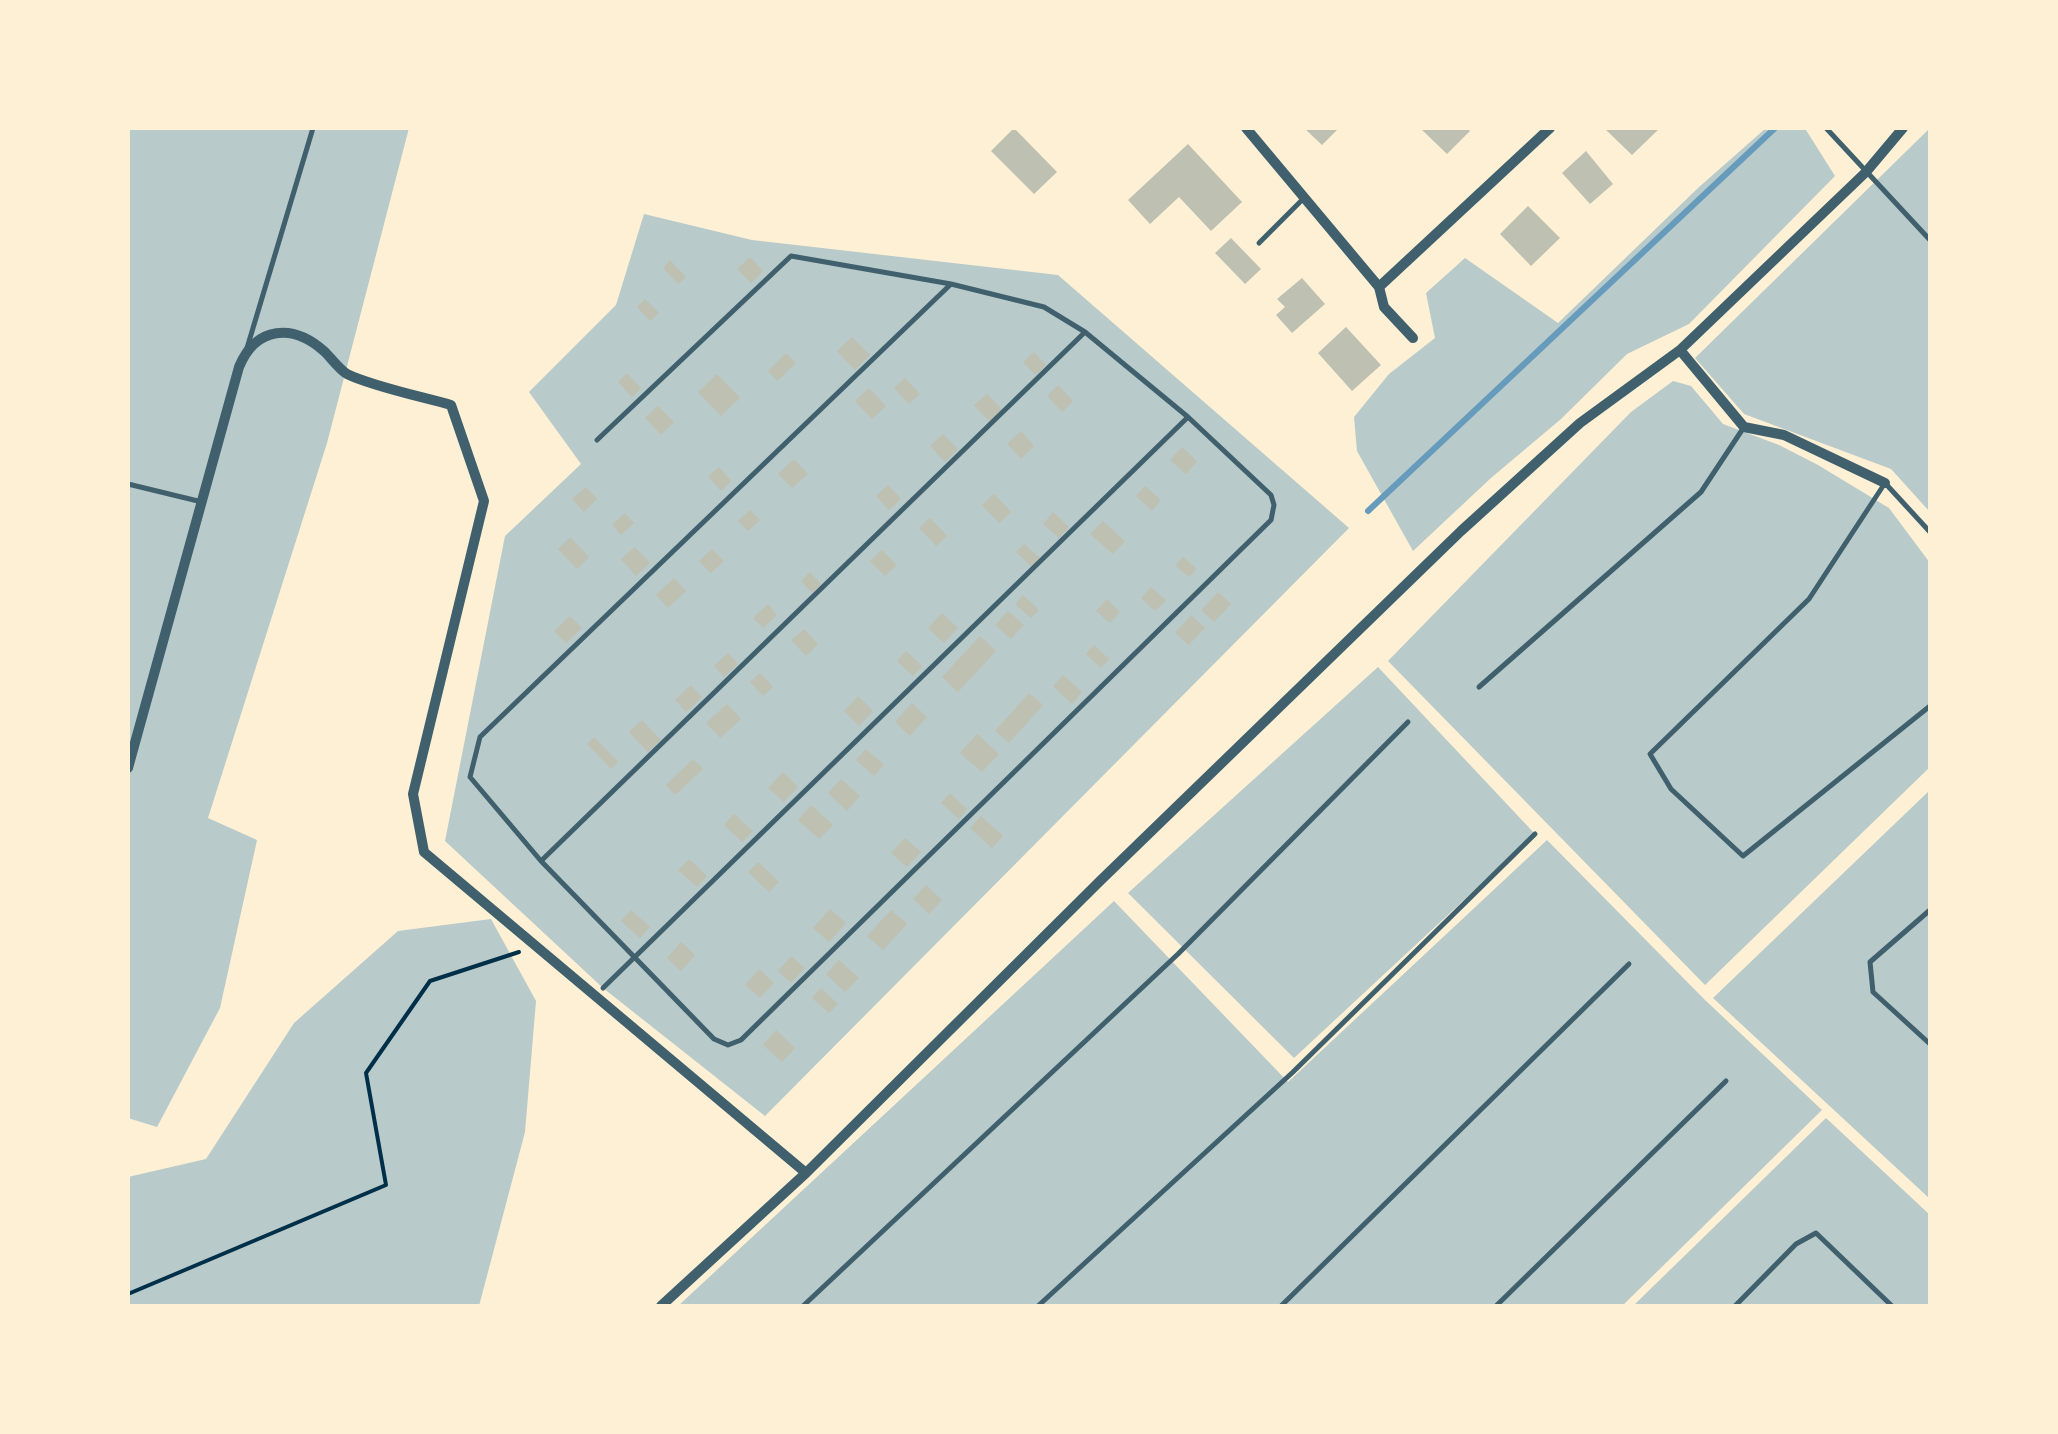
<!DOCTYPE html>
<html>
<head>
<meta charset="utf-8">
<style>
	body { margin:0 }
	#map { position:relative; width:2058px; height:1434px; overflow:hidden; background:#fdf0d5; font-family:"Fira Sans Condensed",sans-serif }
	canvas { display:block }
	.frame { position:absolute; inset:0; border:130px solid #fdf0d5; pointer-events:none }
</style>
</head>
<body>
<div id="map">
<canvas width="2058" height="1434"></canvas>
<div class="frame"></div>
</div>
<script>
const context = document.querySelector('canvas').getContext('2d');
context.lineJoin = 'round';
function fill(path, color) {
  context.fillStyle = color;
  context.fill(path, 'evenodd');
}
function trace(path, color, width, dash) {
  context.strokeStyle = color;
  context.lineWidth = width;
  context.lineCap = dash ? 'butt' : 'round';
  context.setLineDash(dash || []);
  context.stroke(path);
}
fill(new Path2D(`
	M 128,128 L 409,128 L 327,443 L 208,818 L 257,840 L 220,1008 L 157,1127 L 128,1118 Z
	M 1766,128 L 1806,130 L 1835,176 L 1689,324 L 1627,354 L 1561,419 L 1491,478 L 1413,551 L 1357,451 L 1354,417 L 1389,374 L 1435,338 L 1426,293 L 1465,258 L 1558,323 L 1698,188 Z
	M 1930,128 L 1930,512 L 1891,469 L 1744,414 L 1695,358 Z
	M 644,214 L 752,240 L 1058,275 L 1349,528 L 765,1116 L 603,988 L 445,841 L 505,536 L 581,464 L 529,392 L 616,305 Z
	M 1673,381 L 1691,386 L 1723,424 L 1779,445 L 1818,465 L 1889,508 L 1930,563 L 1930,767 L 1705,985 L 1388,661 L 1631,412 Z
	M 1378,667 L 1535,834 L 1294,1058 L 1128,893 Z
	M 1930,790 L 1930,1199 L 1713,998 Z
	M 1547,840 L 1705,1000 L 1822,1110 L 1622,1306 L 678,1306 L 1114,901 L 1288,1082 Z
	M 491,919 L 536,1001 L 525,1132 L 479,1306 L 128,1306 L 128,1177 L 206,1159 L 294,1023 L 398,931 Z
	M 1826,1118 L 1930,1215 L 1930,1306 L 1633,1306 Z`), '#b9caca');
trace(new Path2D(`
	M 1368,511 L 1775,128`), '#669bbc', 6);
fill(new Path2D(`
	M 1014,128 L 1057,172 L 1034,194 L 991,151 Z
	M 1304,128 L 1339,128 L 1322,145 Z
	M 1420,128 L 1467,128 L 1470,131 L 1447,154 Z
	M 1604,128 L 1660,128 L 1632,155 Z
	M 1188,144 L 1242,202 L 1211,231 L 1179,197 L 1150,224 L 1128,200 Z
	M 1586,151 L 1613,184 L 1590,204 L 1562,173 Z
	M 1528,206 L 1560,238 L 1531,266 L 1500,234 Z
	M 1231,238 L 1261,269 L 1245,284 L 1215,253 Z
	M 750,257 L 763,271 L 751,283 L 737,269 Z
	M 670,260 L 686,277 L 678,284 L 663,268 Z
	M 1302,278 L 1325,304 L 1292,333 L 1276,315 L 1285,307 L 1277,299 Z
	M 645,299 L 659,313 L 650,321 L 637,307 Z
	M 1346,327 L 1381,365 L 1352,391 L 1318,353 Z
	M 852,337 L 870,355 L 855,370 L 837,351 Z
	M 1034,352 L 1046,365 L 1035,375 L 1023,362 Z
	M 786,353 L 796,363 L 777,381 L 768,371 Z
	M 627,373 L 641,388 L 632,397 L 618,382 Z
	M 717,374 L 740,398 L 721,416 L 698,392 Z
	M 905,378 L 920,394 L 909,404 L 894,388 Z
	M 1058,385 L 1073,401 L 1062,412 L 1047,396 Z
	M 869,388 L 886,406 L 872,419 L 855,401 Z
	M 987,394 L 1002,410 L 990,422 L 974,405 Z
	M 658,406 L 674,422 L 661,435 L 645,418 Z
	M 1021,431 L 1034,446 L 1021,459 L 1007,444 Z
	M 943,434 L 958,449 L 945,462 L 930,446 Z
	M 1182,447 L 1197,461 L 1186,474 L 1170,460 Z
	M 794,459 L 808,474 L 792,488 L 778,474 Z
	M 719,467 L 731,481 L 721,491 L 708,477 Z
	M 888,485 L 901,499 L 889,510 L 876,496 Z
	M 1145,486 L 1161,500 L 1152,511 L 1136,496 Z
	M 586,487 L 597,499 L 584,512 L 572,499 Z
	M 994,494 L 1011,512 L 999,523 L 982,505 Z
	M 750,510 L 760,520 L 748,531 L 738,521 Z
	M 1053,512 L 1069,527 L 1059,538 L 1043,524 Z
	M 625,513 L 634,523 L 621,535 L 612,525 Z
	M 930,518 L 947,536 L 936,546 L 919,528 Z
	M 1103,521 L 1125,541 L 1113,554 L 1090,534 Z
	M 570,537 L 589,557 L 577,569 L 558,549 Z
	M 1024,544 L 1040,558 L 1032,567 L 1016,552 Z
	M 635,547 L 650,563 L 636,576 L 621,559 Z
	M 712,549 L 724,561 L 711,573 L 699,561 Z
	M 882,550 L 897,565 L 885,576 L 870,561 Z
	M 1183,557 L 1197,569 L 1189,577 L 1175,565 Z
	M 810,572 L 821,584 L 812,593 L 801,581 Z
	M 674,578 L 686,591 L 668,608 L 656,595 Z
	M 1151,587 L 1166,600 L 1155,611 L 1141,598 Z
	M 1218,592 L 1231,604 L 1214,622 L 1201,610 Z
	M 1023,595 L 1039,610 L 1031,618 L 1015,604 Z
	M 1107,599 L 1120,612 L 1110,623 L 1096,611 Z
	M 768,604 L 777,615 L 763,628 L 753,618 Z
	M 1008,611 L 1024,625 L 1011,639 L 995,625 Z
	M 942,613 L 958,628 L 944,643 L 928,628 Z
	M 1191,615 L 1205,628 L 1189,645 L 1175,633 Z
	M 570,616 L 582,628 L 566,643 L 554,631 Z
	M 804,629 L 818,644 L 806,656 L 791,640 Z
	M 980,636 L 996,651 L 958,692 L 942,677 Z
	M 1094,645 L 1109,659 L 1101,668 L 1086,654 Z
	M 906,651 L 922,666 L 913,676 L 897,661 Z
	M 728,653 L 738,664 L 724,677 L 714,666 Z
	M 760,673 L 773,687 L 763,696 L 750,682 Z
	M 1063,675 L 1082,692 L 1072,704 L 1053,686 Z
	M 691,685 L 702,697 L 686,712 L 675,700 Z
	M 1029,693 L 1043,705 L 1009,743 L 995,731 Z
	M 858,696 L 873,711 L 859,726 L 844,711 Z
	M 912,703 L 927,717 L 910,736 L 895,722 Z
	M 727,704 L 741,719 L 720,738 L 706,723 Z
	M 642,720 L 661,740 L 648,752 L 629,732 Z
	M 977,734 L 999,754 L 982,772 L 960,753 Z
	M 594,737 L 618,762 L 611,769 L 587,744 Z
	M 866,749 L 884,765 L 874,776 L 856,760 Z
	M 693,759 L 703,769 L 675,795 L 666,785 Z
	M 783,772 L 798,787 L 784,802 L 768,788 Z
	M 841,779 L 860,796 L 847,811 L 828,793 Z
	M 950,793 L 967,809 L 959,819 L 941,803 Z
	M 811,805 L 833,825 L 819,839 L 798,820 Z
	M 734,814 L 753,831 L 742,842 L 724,825 Z
	M 981,816 L 1003,836 L 992,848 L 970,828 Z
	M 905,838 L 921,852 L 907,867 L 891,853 Z
	M 689,859 L 707,876 L 697,887 L 678,870 Z
	M 758,862 L 779,882 L 769,892 L 748,872 Z
	M 926,885 L 942,900 L 929,914 L 913,899 Z
	M 830,909 L 846,923 L 829,942 L 813,928 Z
	M 631,910 L 650,927 L 640,938 L 621,921 Z
	M 891,910 L 907,924 L 883,950 L 867,936 Z
	M 681,942 L 695,955 L 681,971 L 667,958 Z
	M 791,956 L 805,968 L 791,983 L 778,971 Z
	M 839,960 L 859,978 L 845,992 L 826,974 Z
	M 759,969 L 774,983 L 760,998 L 745,985 Z
	M 821,988 L 838,1004 L 829,1013 L 812,998 Z
	M 776,1030 L 795,1048 L 782,1062 L 763,1045 Z`), '#bec0b2');
trace(new Path2D(`
	M 128,1294 L 386,1185 L 366,1073 L 430,981 L 519,952`), '#003049', 4);
trace(new Path2D(`
	M 1826,128 L 1930,240
	M 1259,243 L 1303,199
	M 951,284 L 1044,307 L 1085,332 L 1188,417 L 1271,495 L 1274,505 L 1271,520 L 741,1040 L 728,1045 L 714,1039 L 541,861 L 470,777 L 480,737 Z
	M 247,348 L 313,128
	M 597,440 L 791,256 L 951,284
	M 128,484 L 202,502
	M 1930,532 L 1885,483 L 1809,599 L 1650,754 L 1671,789 L 1743,856 L 1930,706
	M 1479,687 L 1701,492 L 1744,427
	M 541,861 L 1085,332
	M 1930,910 L 1870,962 L 1873,992 L 1930,1044
	M 603,988 L 1188,417
	M 803,1306 L 1178,954 L 1408,722
	M 1038,1306 L 1293,1072 L 1535,834
	M 1281,1306 L 1629,964
	M 1496,1306 L 1726,1081
	M 1735,1306 L 1796,1244 L 1816,1233 L 1892,1306`), '#3f606c', 5);
trace(new Path2D(`
	M 1246,128 L 1379,287 L 1384,307 L 1413,338
	M 1379,287 L 1550,128
	M 1680,350 L 1744,427 L 1784,435 L 1885,483
	M 128,768 L 239,367 C 256,326 293,323 325,352 C 332,359 339,369 347,374 C 371,386 423,397 451,405 L 484,501 L 413,794 L 424,852 L 806,1173
	M 661,1306 L 806,1173 L 1101,880 L 1461,531 L 1580,423 L 1680,350 L 1866,172 L 1903,128`), '#3f606c', 10);
</script>
</body>
</html>
